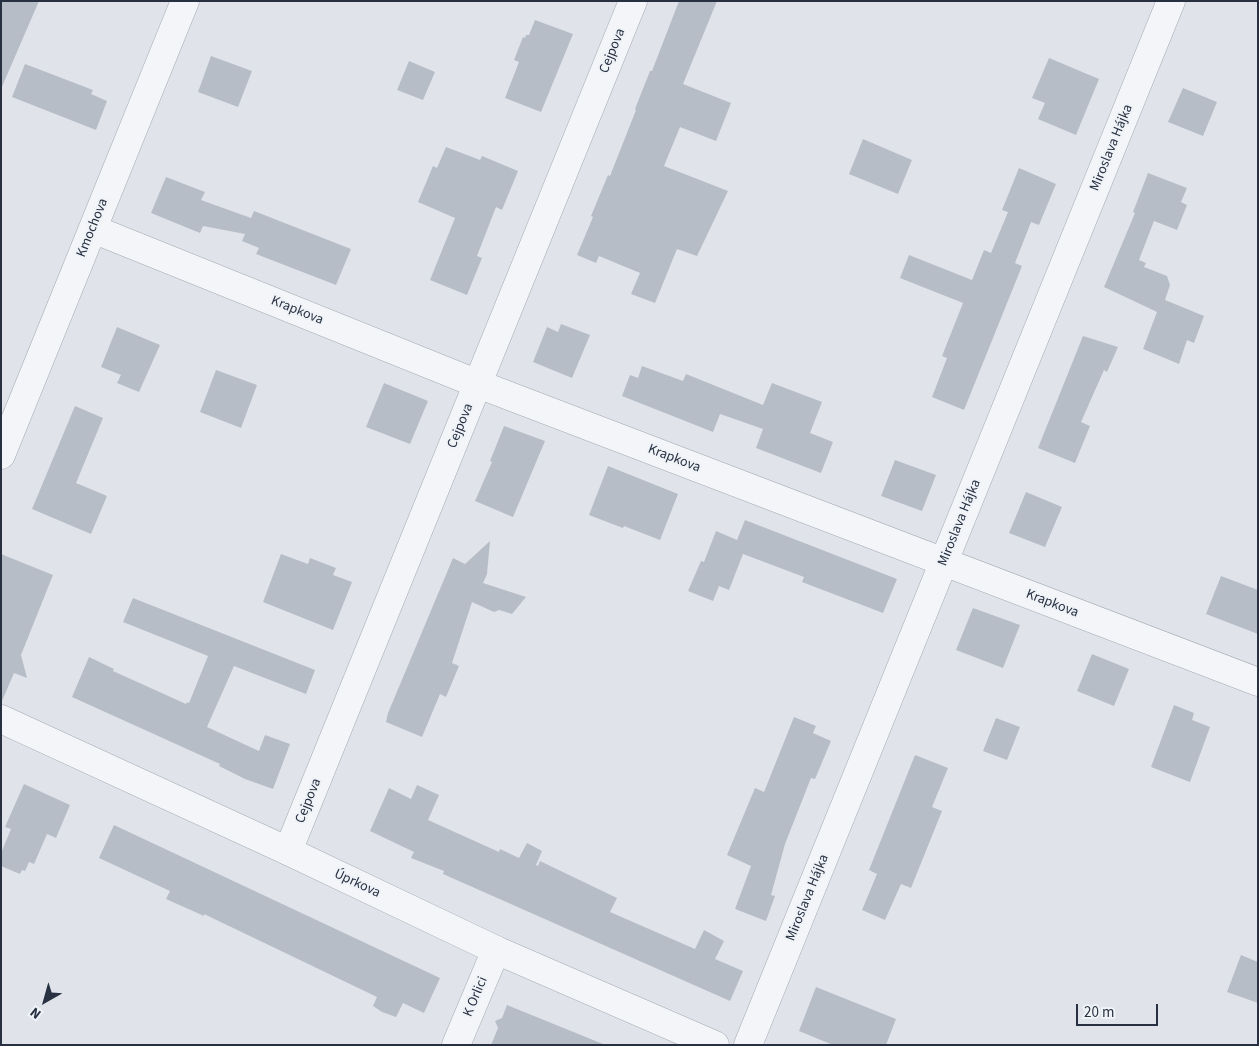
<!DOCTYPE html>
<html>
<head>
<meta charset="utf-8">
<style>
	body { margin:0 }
	#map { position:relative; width:1259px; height:1046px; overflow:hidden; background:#e0e4ea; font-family:"Source Sans 3",sans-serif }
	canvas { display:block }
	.frame { position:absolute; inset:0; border:2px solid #273142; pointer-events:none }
	.north { position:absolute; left:20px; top:976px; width:50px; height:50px; -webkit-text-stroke:4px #eff3f7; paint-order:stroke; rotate:218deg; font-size:14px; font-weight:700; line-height:20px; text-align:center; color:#273142 }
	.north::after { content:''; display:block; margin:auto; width:18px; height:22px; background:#273142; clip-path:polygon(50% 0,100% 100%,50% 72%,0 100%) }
	.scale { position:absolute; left:1076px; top:1004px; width:82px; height:22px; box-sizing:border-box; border:2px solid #273142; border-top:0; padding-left:6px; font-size:15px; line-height:18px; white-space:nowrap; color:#273142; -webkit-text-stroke:4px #eff3f7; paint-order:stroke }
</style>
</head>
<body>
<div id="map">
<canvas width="1259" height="1046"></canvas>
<div class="frame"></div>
<div class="north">N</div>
<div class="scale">20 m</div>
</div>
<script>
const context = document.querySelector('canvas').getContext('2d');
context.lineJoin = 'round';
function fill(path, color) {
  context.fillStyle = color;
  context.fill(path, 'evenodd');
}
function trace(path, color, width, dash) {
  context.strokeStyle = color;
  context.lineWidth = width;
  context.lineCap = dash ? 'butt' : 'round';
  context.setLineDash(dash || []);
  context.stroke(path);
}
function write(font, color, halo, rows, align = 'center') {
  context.font = font + ' "Source Sans 3",sans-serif';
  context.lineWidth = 4;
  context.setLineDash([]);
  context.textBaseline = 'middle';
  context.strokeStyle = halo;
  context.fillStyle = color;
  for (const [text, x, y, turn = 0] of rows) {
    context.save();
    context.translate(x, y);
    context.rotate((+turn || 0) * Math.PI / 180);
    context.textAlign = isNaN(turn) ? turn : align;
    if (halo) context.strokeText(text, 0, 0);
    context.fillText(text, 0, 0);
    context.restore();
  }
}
fill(new Path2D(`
	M 1,1 L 39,1 L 1,89 Z
	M 679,1 L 717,1 L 683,84 L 731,103 L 716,141 L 680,127 L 664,166 L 728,191 L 697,256 L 677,249 L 655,303 L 631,294 L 640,273 L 599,256 L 596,263 L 577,255 L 593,217 L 591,216 L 608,175 L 610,176 L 636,110 L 635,109 L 650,71 L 652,71 Z
	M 535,20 L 573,34 L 541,112 L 505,98 L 519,62 L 514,60 L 523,37 L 525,38 L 526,35 L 529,35 Z
	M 211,56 L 252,71 L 238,107 L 198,92 Z
	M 1049,58 L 1099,79 L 1076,135 L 1038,119 L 1045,103 L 1032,98 Z
	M 409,61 L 435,72 L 423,100 L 397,90 Z
	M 25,64 L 93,90 L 91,94 L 107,101 L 96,130 L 12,97 Z
	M 1183,88 L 1217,102 L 1203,136 L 1168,122 Z
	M 863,139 L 912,160 L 898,194 L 849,174 Z
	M 446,147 L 480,160 L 482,156 L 518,171 L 502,210 L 496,207 L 477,256 L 482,258 L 467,295 L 430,280 L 455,218 L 418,202 L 433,166 L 437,168 Z
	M 1019,168 L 1056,184 L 1039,225 L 1031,222 L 1015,263 L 1022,266 L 964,410 L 932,397 L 947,358 L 942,356 L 963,303 L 900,278 L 909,255 L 972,280 L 984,250 L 991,253 L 1008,212 L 1002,210 Z
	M 1148,173 L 1187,188 L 1181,202 L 1187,205 L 1177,230 L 1154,221 L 1139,260 L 1146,263 L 1144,267 L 1167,276 L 1170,285 L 1165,300 L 1204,316 L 1194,343 L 1187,340 L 1179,364 L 1143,349 L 1157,312 L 1104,287 L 1135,213 L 1133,212 Z
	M 166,177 L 205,192 L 201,200 L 251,218 L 254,211 L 351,249 L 336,285 L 256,254 L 259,248 L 242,241 L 245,234 L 203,226 L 200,233 L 151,213 Z
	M 561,324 L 590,335 L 572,378 L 533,362 L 547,327 L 558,332 Z
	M 117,327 L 160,345 L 139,392 L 117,383 L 121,375 L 101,367 Z
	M 1083,336 L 1118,347 L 1107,372 L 1104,370 L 1081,422 L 1090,426 L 1075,463 L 1038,448 Z
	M 642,366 L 683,381 L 686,374 L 763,405 L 772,383 L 822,402 L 810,433 L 833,442 L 821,473 L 756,448 L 763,429 L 720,414 L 713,432 L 622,396 L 630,375 L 638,378 Z
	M 216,370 L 257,385 L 241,428 L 200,412 Z
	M 384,383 L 428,401 L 410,444 L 366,427 Z
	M 75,406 L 103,418 L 76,483 L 107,496 L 91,534 L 32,509 Z
	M 504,426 L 545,441 L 513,517 L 475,501 L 492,462 L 490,461 Z
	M 895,460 L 936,475 L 922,511 L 881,496 Z
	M 608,466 L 678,494 L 660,540 L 624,526 L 623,528 L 589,515 Z
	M 1026,492 L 1062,507 L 1045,547 L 1009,533 Z
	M 745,520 L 897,579 L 883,613 L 802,582 L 804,577 L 743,554 L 729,590 L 719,586 L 713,601 L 688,591 L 701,561 L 704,562 L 716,531 L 737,540 Z
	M 490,541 L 487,574 L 483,583 L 526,597 L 512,614 L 499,610 L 494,612 L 472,602 L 452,663 L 459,666 L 446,697 L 440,694 L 422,737 L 386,722 L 388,713 L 453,558 L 465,564 Z
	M 1,554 L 53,575 L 21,655 L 27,678 L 14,673 L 2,701 Z
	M 281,554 L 308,564 L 310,558 L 336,568 L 333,575 L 352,582 L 333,630 L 263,602 Z
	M 1221,576 L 1258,590 L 1258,634 L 1206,614 Z
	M 133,598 L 315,670 L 306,694 L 234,666 L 207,727 L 259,751 L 265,735 L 290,744 L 273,789 L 245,779 L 219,766 L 220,764 L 72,697 L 89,657 L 114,669 L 113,671 L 186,704 L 187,702 L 189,703 L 208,656 L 123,622 Z
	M 973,608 L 1020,625 L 1003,668 L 956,650 Z
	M 1092,654 L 1129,669 L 1114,706 L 1077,691 Z
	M 1174,705 L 1194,713 L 1192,720 L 1210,727 L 1190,782 L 1151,767 Z
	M 794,717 L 816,726 L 813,733 L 831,741 L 815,779 L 811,778 L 785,844 L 771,895 L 775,896 L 766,921 L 735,909 L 751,866 L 727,855 L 755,788 L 764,792 Z
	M 996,718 L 1020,727 L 1007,760 L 983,751 Z
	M 915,755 L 948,768 L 932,807 L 942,811 L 911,888 L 901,884 L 885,920 L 862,910 L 877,874 L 869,870 Z
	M 24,784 L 70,805 L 56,838 L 47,834 L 34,864 L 29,862 L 25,871 L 22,870 L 20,874 L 1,866 L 1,853 L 11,829 L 5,827 Z
	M 417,785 L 439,795 L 428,820 L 499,852 L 500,849 L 519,858 L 527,843 L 542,851 L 536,865 L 538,866 L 540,861 L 617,898 L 610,912 L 695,949 L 704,930 L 724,941 L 715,959 L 743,971 L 730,1001 L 443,874 L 444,871 L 411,858 L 414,852 L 370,831 L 389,788 L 411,799 Z
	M 114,825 L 440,978 L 424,1013 L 403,1003 L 396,1017 L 382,1012 L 373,1006 L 377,997 L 204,914 L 204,916 L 166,899 L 170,891 L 99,858 Z
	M 1241,955 L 1258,962 L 1258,1003 L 1227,992 Z
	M 816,987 L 896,1019 L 886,1045 L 833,1045 L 799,1031 Z
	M 507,1005 L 603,1044 L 603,1045 L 491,1045 L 498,1028 L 495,1021 L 502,1018 Z`), '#b7bdc7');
const minor = new Path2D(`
	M 93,229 L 478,384 L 1258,682
	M 1,455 L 185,1
	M 288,851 L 633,1
	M 456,1045 L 496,950
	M 748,1045 L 1171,1`);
const tertiary = new Path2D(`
	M 1,719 L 288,851 L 496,950 L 715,1045`);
trace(minor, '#a5abb4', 29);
trace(tertiary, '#a5abb4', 29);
trace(minor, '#f3f5f8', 28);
trace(tertiary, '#f3f5f8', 28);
write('14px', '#273142', '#eff3f7', [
	["Cejpova",613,51,-68],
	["Miroslava Hájka",1112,148,-68],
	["Kmochova",93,228,-68],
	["Krapkova",297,311,22],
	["Cejpova",461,426,-68],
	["Krapkova",674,459,21],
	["Miroslava Hájka",960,523,-68],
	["Krapkova",1052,604,21],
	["Cejpova",309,801,-68],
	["Úprkova",357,884,25],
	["Miroslava Hájka",808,898,-68],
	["K Orlici",476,997,-67]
]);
</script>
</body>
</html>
